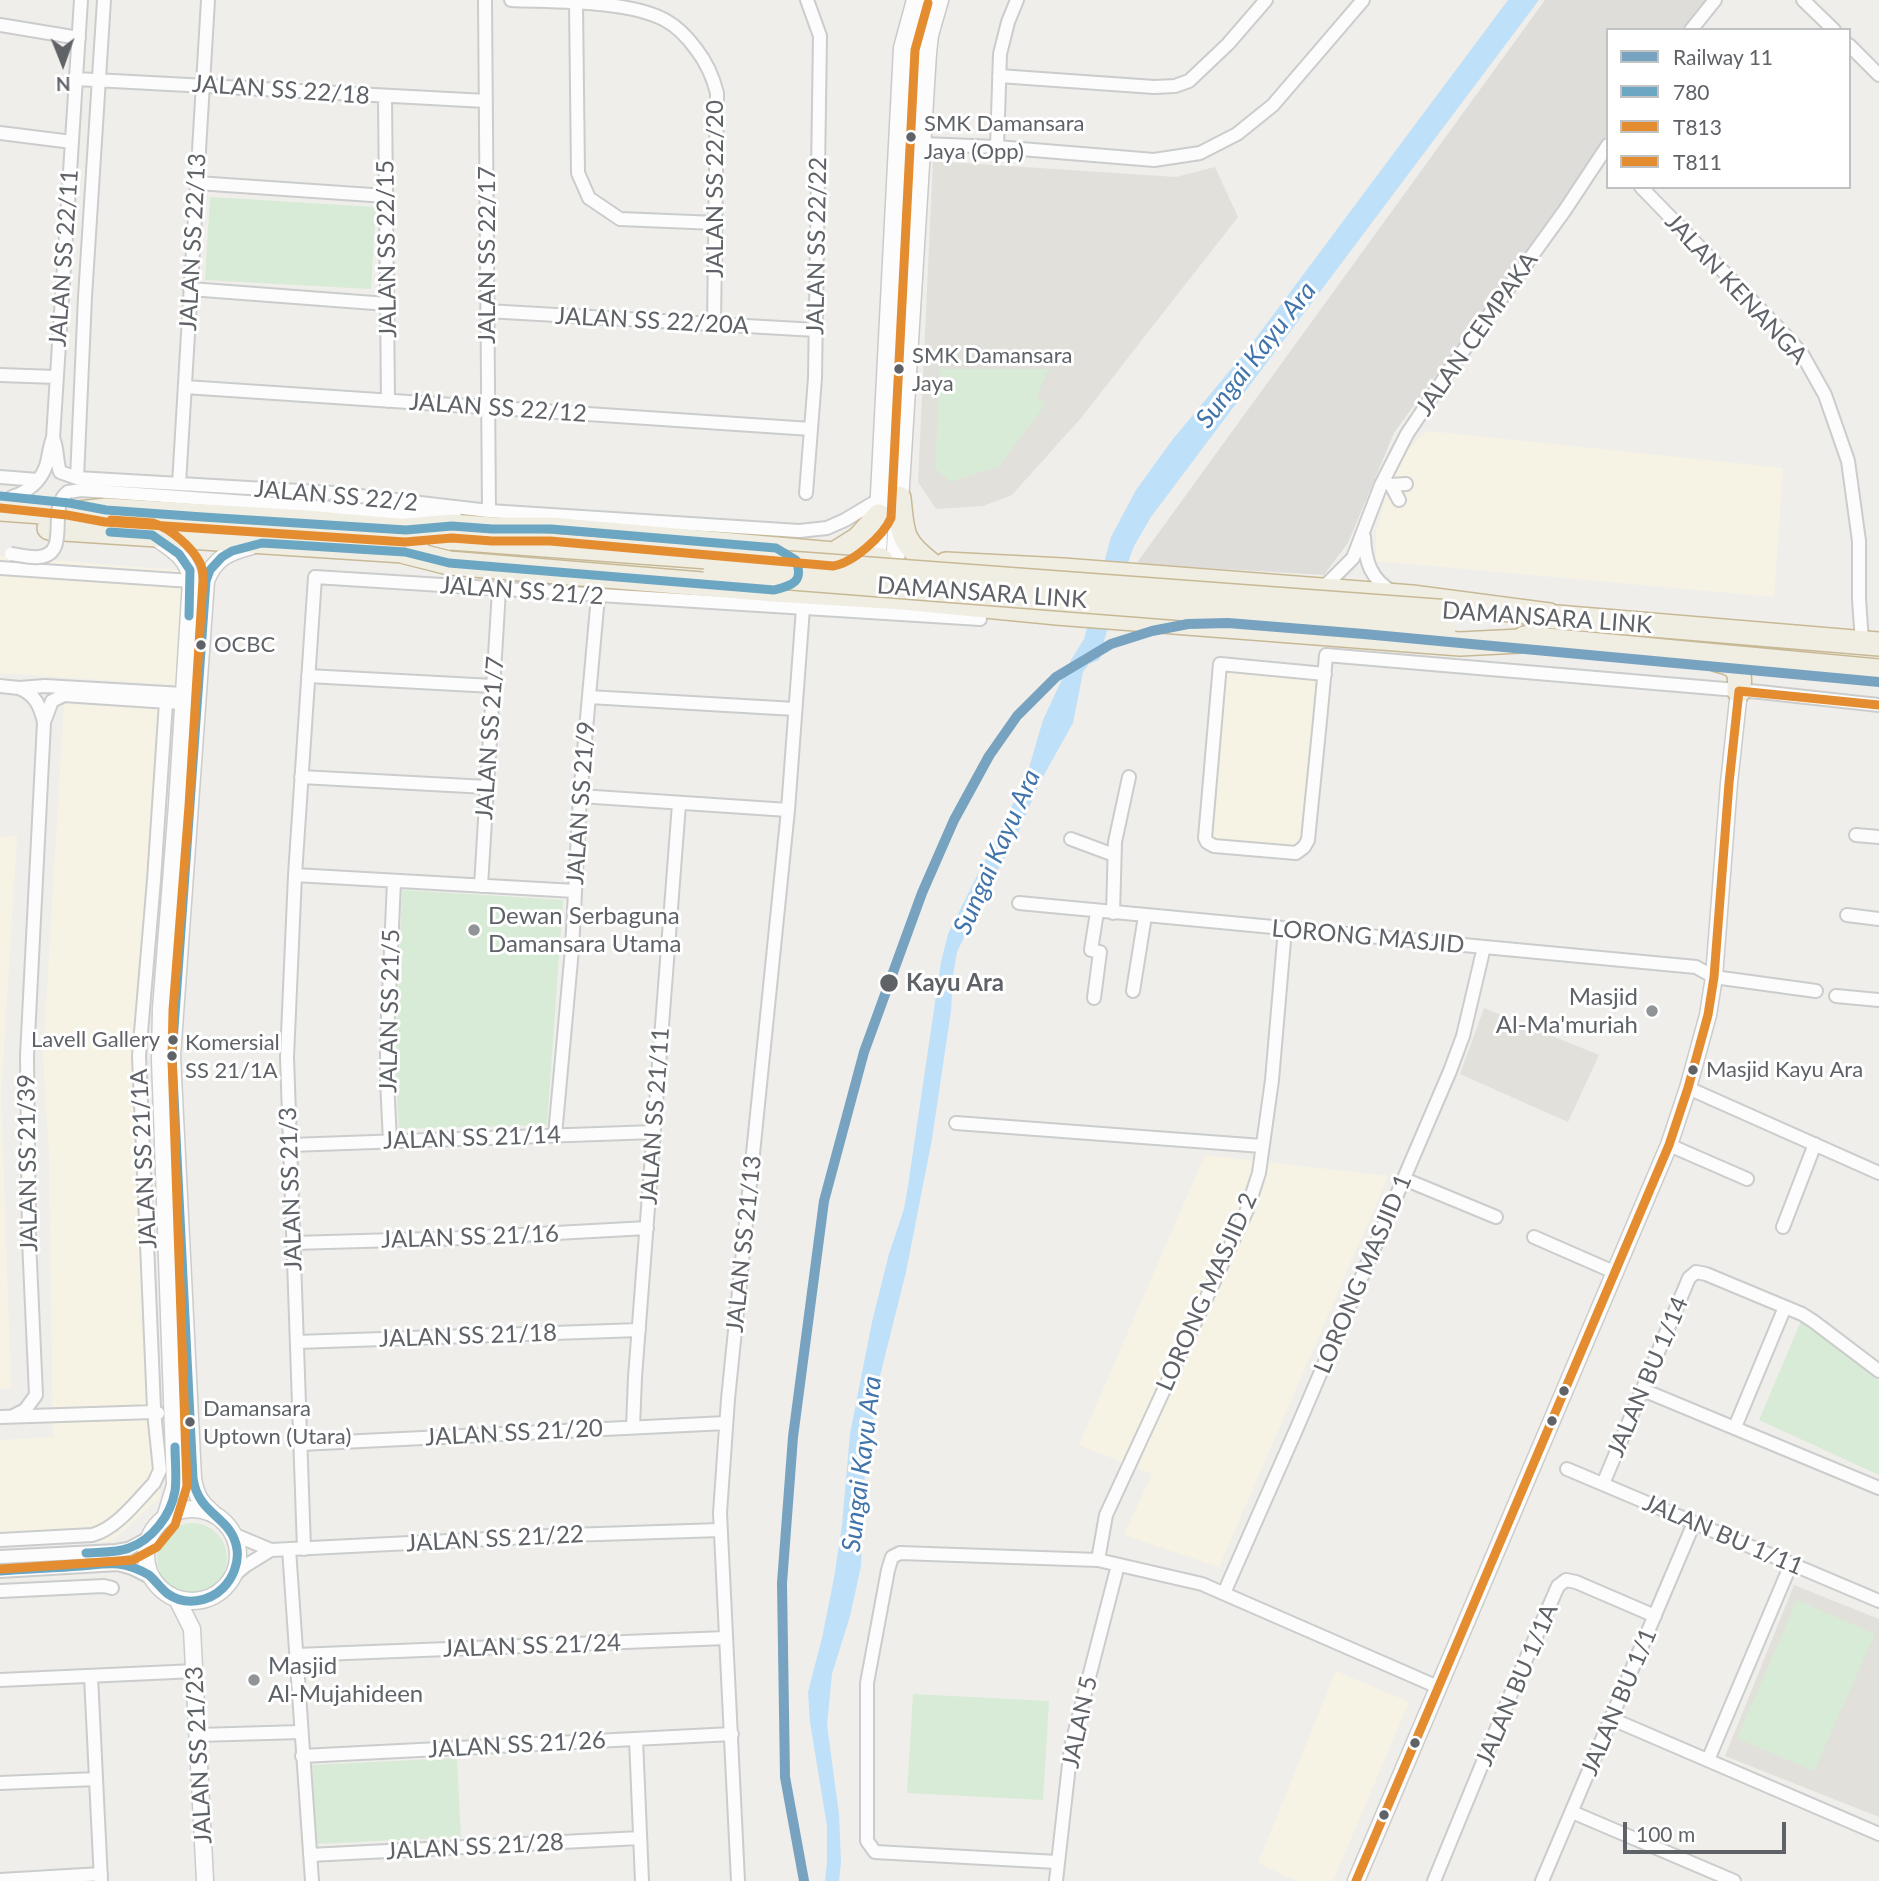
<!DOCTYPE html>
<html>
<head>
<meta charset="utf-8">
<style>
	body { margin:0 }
	#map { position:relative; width:1879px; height:1881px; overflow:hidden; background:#efeeea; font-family:Lato,sans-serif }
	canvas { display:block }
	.legend { position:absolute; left:1606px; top:28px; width:245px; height:161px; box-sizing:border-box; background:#fff; border:2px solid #bfc1c3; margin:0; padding:9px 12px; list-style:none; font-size:21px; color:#5f6368 }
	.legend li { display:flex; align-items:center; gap:14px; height:35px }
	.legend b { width:35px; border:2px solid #bfc1c3 }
	.north { position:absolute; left:28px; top:28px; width:70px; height:70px; -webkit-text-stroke:5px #fff; paint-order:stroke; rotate:179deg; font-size:19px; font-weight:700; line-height:28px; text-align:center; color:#5f6368 }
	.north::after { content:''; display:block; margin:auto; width:24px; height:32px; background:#5f6368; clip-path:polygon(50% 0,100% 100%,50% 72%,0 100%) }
	.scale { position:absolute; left:1623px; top:1822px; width:163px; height:32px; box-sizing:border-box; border:4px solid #5f6368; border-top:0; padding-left:9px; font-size:21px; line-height:24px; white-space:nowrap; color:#5f6368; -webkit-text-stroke:5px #fff; paint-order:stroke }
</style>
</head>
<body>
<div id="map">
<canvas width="1879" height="1881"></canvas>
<ul class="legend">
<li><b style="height:9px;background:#77a3c0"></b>Railway 11</li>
<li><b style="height:9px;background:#6ba6c2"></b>780</li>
<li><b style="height:9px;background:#e38d30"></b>T813</li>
<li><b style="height:9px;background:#e38d30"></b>T811</li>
</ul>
<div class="north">N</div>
<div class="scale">100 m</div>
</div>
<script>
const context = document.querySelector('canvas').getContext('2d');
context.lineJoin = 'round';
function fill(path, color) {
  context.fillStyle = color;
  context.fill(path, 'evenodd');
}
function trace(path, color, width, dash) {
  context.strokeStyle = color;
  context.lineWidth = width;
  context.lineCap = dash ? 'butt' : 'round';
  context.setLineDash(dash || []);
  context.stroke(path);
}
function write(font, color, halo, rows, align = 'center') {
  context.font = font + ' Lato,sans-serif';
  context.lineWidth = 6;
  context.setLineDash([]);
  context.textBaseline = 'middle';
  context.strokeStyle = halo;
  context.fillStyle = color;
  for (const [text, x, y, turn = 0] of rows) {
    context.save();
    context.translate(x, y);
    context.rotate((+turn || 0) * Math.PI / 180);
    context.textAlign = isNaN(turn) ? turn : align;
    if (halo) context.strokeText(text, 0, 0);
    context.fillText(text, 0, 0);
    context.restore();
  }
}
fill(new Path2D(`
	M 1428,431 L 1783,468 L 1774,597 L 1376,561 L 1376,532 L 1385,499 L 1404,452 Z
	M 0,556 L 178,570 L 183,587 L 176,685 L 0,673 Z
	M 1216,668 L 1330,678 L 1314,847 L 1200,838 Z
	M 64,704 L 159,709 L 135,1061 L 163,1442 L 159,1498 L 112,1541 L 0,1546 L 0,1440 L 53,1437 L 49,1153 L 43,1057 Z
	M 17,836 L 1,1095 L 11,1388 L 0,1389 L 0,837 Z
	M 1205,1155 L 1388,1176 L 1219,1567 L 1124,1535 L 1152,1474 L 1079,1445 Z
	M 1336,1671 L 1409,1702 L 1333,1881 L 1297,1881 L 1258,1863 Z`), '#f7f3e4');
fill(new Path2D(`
	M 1545,0 L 1708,0 L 1685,30 L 1608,30 L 1608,137 L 1394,433 L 1348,543 L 1324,575 L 1136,564 Z`), '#dfddda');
fill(new Path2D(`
	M 933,161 L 1176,177 L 1215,167 L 1238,217 L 1081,418 L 1012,495 L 983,506 L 936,509 L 918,482 Z
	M 1484,1008 L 1599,1055 L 1568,1122 L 1460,1074 Z
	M 1794,1585 L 1879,1619 L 1879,1817 L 1725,1756 Z`), '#e2e0da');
fill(new Path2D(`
	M 210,197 L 376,207 L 371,289 L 205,280 Z
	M 940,369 L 1049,369 L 1037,396 L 1045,405 L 999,466 L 950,482 L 935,468 Z
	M 402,890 L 563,900 L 547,1125 L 399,1129 L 395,1065 Z
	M 1801,1321 L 1879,1381 L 1879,1475 L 1759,1420 Z
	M157 1558a35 35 0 1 1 70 0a35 35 0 1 1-70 0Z
	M 1797,1600 L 1875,1634 L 1814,1771 L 1737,1738 Z
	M 913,1694 L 1049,1701 L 1043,1800 L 907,1793 Z
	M 457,1758 L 461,1837 L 316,1844 L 312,1765 Z`), '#d8ebd6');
fill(new Path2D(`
	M 1508,0 L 1539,0 L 1151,517 L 1134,546 L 1126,568 L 1104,641 L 1106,646 L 1099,660 L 1089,664 L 1083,672 L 1073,723 L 1040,782 L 1017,835 L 982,899 L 957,952 L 953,975 L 951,1011 L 932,1139 L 906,1272 L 880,1376 L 865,1469 L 861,1566 L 850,1616 L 832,1674 L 827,1725 L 839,1814 L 841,1862 L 839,1881 L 825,1881 L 827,1863 L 827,1826 L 810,1722 L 808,1692 L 822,1638 L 834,1578 L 842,1525 L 850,1434 L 872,1322 L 889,1254 L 904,1209 L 908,1186 L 941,962 L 948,934 L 1026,778 L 1043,720 L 1071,660 L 1084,639 L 1111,537 L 1136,490 L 1173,439 L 1247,350 Z`), '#bfe0f9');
const minor = new Path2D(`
	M 485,0 L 489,511
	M 511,0 C 555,2 627,0 665,20 C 678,27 688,38 696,49 C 707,63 713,77 717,93 L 714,325
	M 1803,0 L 1834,30
	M 576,3 L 578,173 L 589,198 L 620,219 L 716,223
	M 0,25 L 79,38
	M 1691,30 L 1715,0
	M 1849,45 L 1879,75
	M 999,76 L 1154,87 L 1175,86 L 1189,81 L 1228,44 L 1266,0
	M 76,79 L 486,101
	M 385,97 L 388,401
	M 0,133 L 72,142
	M 898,143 L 997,147 L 1154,160 L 1200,153 L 1237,134 L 1273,105 L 1363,0
	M 997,147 L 1000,54 L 1008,22 L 1017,0
	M 197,183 L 386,196
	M 1641,187 L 1787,337 L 1802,354 L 1825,395 L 1848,461 L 1859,541 L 1859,599 L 1862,642
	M 190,289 L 387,304
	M 487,311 L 816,330
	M 0,375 L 56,377
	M 185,387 L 811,429
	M 53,438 C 58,449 56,460 60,472 L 77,478 L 334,493 L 489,511 L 799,531 L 827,528 L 845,520 L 880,499
	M 0,477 L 38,480
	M 77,478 L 85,297 L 104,0
	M 1383,481 L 1391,485 L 1406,484
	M 179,484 L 208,0
	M 1391,485 L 1399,500
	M 68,492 L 81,490 L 455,517
	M 806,493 L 815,378 L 820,36 L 807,0
	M 12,497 C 27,492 40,482 46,466 C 49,457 49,447 53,438 L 81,0
	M 1364,537 C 1365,561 1371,580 1393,592
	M 0,568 L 191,581
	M 1319,589 L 1329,582 L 1353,558 L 1381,485 L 1407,434 L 1453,365 L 1565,210 L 1608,145
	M 1325,674 L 1220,664 L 1205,838 L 1207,842 L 1214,846 L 1296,853 L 1304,847 L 1308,840 C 1314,778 1321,716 1326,655 L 1760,692 L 1879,705
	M 308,676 L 493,686
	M 0,686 L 19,688 L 45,686 L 183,694
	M 19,688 C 36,695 40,706 44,722
	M 589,697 L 795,709
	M 301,777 L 487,787
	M 580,796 L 788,810
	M 1856,835 L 1879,837
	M 1071,839 L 1114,855
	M 295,875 L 575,891
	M 481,886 L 499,590
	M 1019,903 L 1696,967 L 1714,977 L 1816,991
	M 1113,913 L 1115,842 L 1129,777
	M 1847,915 L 1879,919
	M 1133,991 L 1145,916
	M 1836,996 L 1879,1000
	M 1094,998 L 1100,952 L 1091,950 L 1097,912
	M 1688,1088 L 1879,1173
	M 956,1123 L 1262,1146
	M 555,1135 L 572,949 L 580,796 L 598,596
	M 390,1141 L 387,1080 L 387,1040 L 394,881
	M 290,1145 L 654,1132
	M 1669,1145 L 1747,1179
	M 1404,1179 L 1496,1217
	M 1783,1227 L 1815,1144
	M 1534,1237 L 1614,1272
	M 293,1243 L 465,1238 L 647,1228
	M 297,1342 L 639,1330
	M 1643,1390 L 1879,1488
	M 154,1408 L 139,1056 L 154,880 L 166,702
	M 13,1416 L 25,1410 L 36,1395 L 29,1240 L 27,1056 L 44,722 L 52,701 L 64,695 L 183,703
	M 0,1417 L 154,1412 L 158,1413
	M 633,1427 L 635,1377 L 679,804
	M 1735,1427 L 1785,1307
	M 301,1444 L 726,1423
	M 1567,1469 L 1879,1601
	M 1603,1484 L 1689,1278 L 1696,1272 L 1706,1274 L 1802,1314 L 1813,1321 L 1879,1371
	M 233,1534 L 271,1550 L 569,1535 L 720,1530
	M 0,1540 L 92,1535 C 116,1529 137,1501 154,1483 L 160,1470 L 154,1412
	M 289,1549 L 312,1881
	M 304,1549 L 287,1057 L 295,875 L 315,577 L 980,619
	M 0,1557 L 116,1551 L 128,1549 L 149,1538
	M 1098,1560 L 1106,1515 L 1247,1210 L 1259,1173 L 1272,1080 L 1285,929
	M 0,1571 L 118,1564 L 132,1568 L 152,1578
	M 233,1576 L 245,1566 L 271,1550
	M 0,1591 L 104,1586 L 112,1588
	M 1224,1593 L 1296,1430 L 1450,1071 L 1463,1036 L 1484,947
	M 296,1655 L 726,1638
	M 91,1676 L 101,1881
	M 0,1680 L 195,1671
	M 1612,1719 L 1879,1834
	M 198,1735 L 301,1732
	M 636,1739 L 642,1881
	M 302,1756 L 732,1734
	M 1708,1760 L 1791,1564
	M 0,1783 L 96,1779
	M 1572,1812 L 1734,1881
	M 310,1855 L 640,1838
	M 1057,1862 L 875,1852 L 867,1841 L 867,1683 L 888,1570 L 892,1557 L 900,1553 L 1098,1560 L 1202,1584 L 1438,1687
	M 0,1880 L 101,1874
	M 738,1881 L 720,1513 L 728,1399 L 788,810 L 803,608
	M 1056,1881 L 1071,1747 L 1118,1565
	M 1434,1881 L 1513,1689 L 1558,1586 L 1566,1580 L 1576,1582 L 1655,1616
	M 1542,1881 L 1694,1523`);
const tertiary = new Path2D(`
	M 153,536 C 171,548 189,558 191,581 L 177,805 L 161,1009 L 160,1059 L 175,1485 L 165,1518
	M146 1555a46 46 0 1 1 92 0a46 46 0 1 1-92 0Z
	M 215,1515 C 201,1503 196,1497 193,1478 L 172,1056 L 206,581 C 215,557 229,552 252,546
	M 177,1599 L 192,1629 L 205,1881
	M 1356,1881 L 1669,1145 L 1688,1088 L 1708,1015 L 1714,977 L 1729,783 L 1739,691`);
const secondary = new Path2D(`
	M 876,572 L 903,48 L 916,0
	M 894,582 L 927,53 L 929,35 L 939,0`);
const motorway = new Path2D(`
	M 899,498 C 903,533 900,540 929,563
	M 0,509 L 70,514 L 106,510 L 306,522 L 419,532
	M 49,528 L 419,552
	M 406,530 L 452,526 L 492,529 L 551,529 L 834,554 L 881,560
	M 405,552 L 449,563 L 774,590 L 903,598 L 1057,613 L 1460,644 L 1540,640
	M 834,554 L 858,539 L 879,516
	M 946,564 L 1063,570 L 1412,597 L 1549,615
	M 1533,615 L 1879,644
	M 1524,638 L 1879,671
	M 1717,660 C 1738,665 1741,670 1739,691`);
trace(minor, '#cbcccc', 16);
trace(tertiary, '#cbcccc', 19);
trace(secondary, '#cacacb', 21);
trace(motorway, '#c8b996', 26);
trace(minor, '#fdfcfc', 12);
trace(tertiary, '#fdfcfc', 16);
trace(secondary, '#fdfcfc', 18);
trace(motorway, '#f0ede3', 23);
const minorBridge = new Path2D(`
	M 11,554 C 20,555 30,558 39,557 C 72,554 46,507 68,492`);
const motorwayBridge = new Path2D(`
	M 451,538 L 1450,612
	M 715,572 L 1444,629`);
trace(minorBridge, '#cbcccc', 16, []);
trace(motorwayBridge, '#c8b996', 26, []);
trace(minorBridge, '#fdfcfc', 12);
trace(motorwayBridge, '#f0ede3', 23);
trace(new Path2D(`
	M 0,496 L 69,503 L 106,510 L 203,517 L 406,530 L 452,526 L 492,529 L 551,529 L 776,548 L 796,560 C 804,582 793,585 774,590 L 449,563 L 405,552 L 262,543 L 232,551 L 222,557 L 210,570 L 206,581 L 172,1056 L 193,1478 C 198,1516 232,1516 237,1549 C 239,1563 233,1578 223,1588 C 209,1602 185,1606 168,1594 C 161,1589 156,1581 149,1575 C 141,1570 128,1565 118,1564 C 107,1563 93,1565 81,1566 C 54,1568 27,1569 0,1571
	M 110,532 L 152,535 L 179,554 L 190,570 L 189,616
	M 86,1553 C 99,1552 117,1553 129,1548 C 152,1540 171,1515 175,1491 C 177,1477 175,1461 175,1447`), '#6ba6c2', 9);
trace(new Path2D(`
	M 0,508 L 67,515 L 105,522 L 405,542 L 452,538 L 492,541 L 550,541 L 833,566 C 853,563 883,536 891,518 L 915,50 L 928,3
	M 1,1569 L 133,1560 L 157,1547 L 175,1525 L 187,1486 L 172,1059 L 173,1010 L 189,806 L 203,580 C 203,574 203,568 200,563 C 192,547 170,528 153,523 L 111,520`), '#e38d30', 9);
trace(new Path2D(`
	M 1356,1881 L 1669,1145 L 1688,1088 L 1708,1015 L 1714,977 L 1729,783 L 1739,691 L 1879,705`), '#e38d30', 9);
trace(new Path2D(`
	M 804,1881 L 785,1777 L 782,1583 L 793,1437 L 824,1201 L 864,1052 L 922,893 L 954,820 L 989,756 L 1017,716 L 1056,677 L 1111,644 L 1152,631 L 1188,624 L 1228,623 L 1364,634 L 1879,682`), '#77a3c0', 10);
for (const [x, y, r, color] of [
	[911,137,6,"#5f6368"],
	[899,369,6,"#5f6368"],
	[201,645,6,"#5f6368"],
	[474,930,7,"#919496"],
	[889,983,10,"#5f6368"],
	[1652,1011,7,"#919496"],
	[173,1040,6,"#5f6368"],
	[172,1056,6,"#5f6368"],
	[1693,1070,6,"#5f6368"],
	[1564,1391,6,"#5f6368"],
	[1552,1421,6,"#5f6368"],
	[190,1422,6,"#5f6368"],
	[254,1680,7,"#919496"],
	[1415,1743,6,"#5f6368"],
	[1384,1815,6,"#5f6368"]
]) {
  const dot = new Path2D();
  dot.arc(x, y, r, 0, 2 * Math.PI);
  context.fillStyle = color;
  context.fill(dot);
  trace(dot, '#fff', 2.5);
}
write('22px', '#5f6368', '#fff', [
	["SMK Damansara",924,124],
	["Jaya (Opp)",924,152],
	["SMK Damansara",912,356],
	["Jaya",912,384],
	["OCBC",214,645],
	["Lavell Gallery",160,1040,"right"],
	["Komersial",185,1043],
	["SS 21/1A",185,1071],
	["Masjid Kayu Ara",1706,1070],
	["Damansara",203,1409],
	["Uptown (Utara)",203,1437]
], 'left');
write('24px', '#5f6368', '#fff', [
	["JALAN SS 22/18",281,90,4],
	["JALAN SS 22/20",715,189,-90],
	["JALAN SS 22/13",193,242,-87],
	["JALAN SS 22/22",817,246,-89],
	["JALAN SS 22/15",387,249,-91],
	["JALAN SS 22/17",487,255,-90],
	["JALAN SS 22/11",64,258,-86],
	["JALAN KENANGA",1736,289,47],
	["JALAN SS 22/20A",652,321,3],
	["JALAN CEMPAKA",1477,334,-55],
	["JALAN SS 22/12",498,408,4],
	["JALAN SS 22/2",336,496,5],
	["JALAN SS 21/2",522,591,4],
	["DAMANSARA LINK",982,593,4],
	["DAMANSARA LINK",1547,618,4],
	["JALAN SS 21/7",490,738,-86],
	["JALAN SS 21/9",581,803,-86],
	["LORONG MASJID",1368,937,5],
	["JALAN SS 21/5",390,1011,-89],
	["JALAN SS 21/11",655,1116,-86],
	["JALAN SS 21/14",472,1138,-2],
	["JALAN SS 21/1A",144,1159,-93],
	["JALAN SS 21/39",28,1163,-91],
	["JALAN SS 21/3",291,1189,-92],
	["JALAN SS 21/16",470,1237,-2],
	["JALAN SS 21/13",744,1244,-84],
	["LORONG MASJID 1",1363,1274,-67],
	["LORONG MASJID 2",1207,1292,-66],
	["JALAN SS 21/18",468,1336,-2],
	["JALAN BU 1/14",1648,1377,-67],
	["JALAN SS 21/20",514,1433,-3],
	["JALAN BU 1/11",1723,1535,23],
	["JALAN SS 21/22",495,1539,-3],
	["JALAN SS 21/24",532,1646,-2],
	["JALAN BU 1/1A",1517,1685,-67],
	["JALAN BU 1/1",1619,1702,-67],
	["JALAN 5",1080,1722,-78],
	["JALAN SS 21/26",517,1745,-3],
	["JALAN SS 21/23",199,1755,-93],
	["JALAN SS 21/28",475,1847,-3]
]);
write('24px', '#5f6368', '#fff', [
	["Dewan Serbaguna",488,916],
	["Damansara Utama",488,944],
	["Masjid",1638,997,"right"],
	["Al-Ma'muriah",1638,1025,"right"],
	["Masjid",268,1666],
	["Al-Mujahideen",268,1694]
], 'left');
write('bold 24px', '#5f6368', '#fff', [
	["Kayu Ara",906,983]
], 'left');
write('italic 26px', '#4174aa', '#fff', [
	["Sungai Kayu Ara",1256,355,-52],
	["Sungai Kayu Ara",997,852,-66],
	["Sungai Kayu Ara",862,1464,-83]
]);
</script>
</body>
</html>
